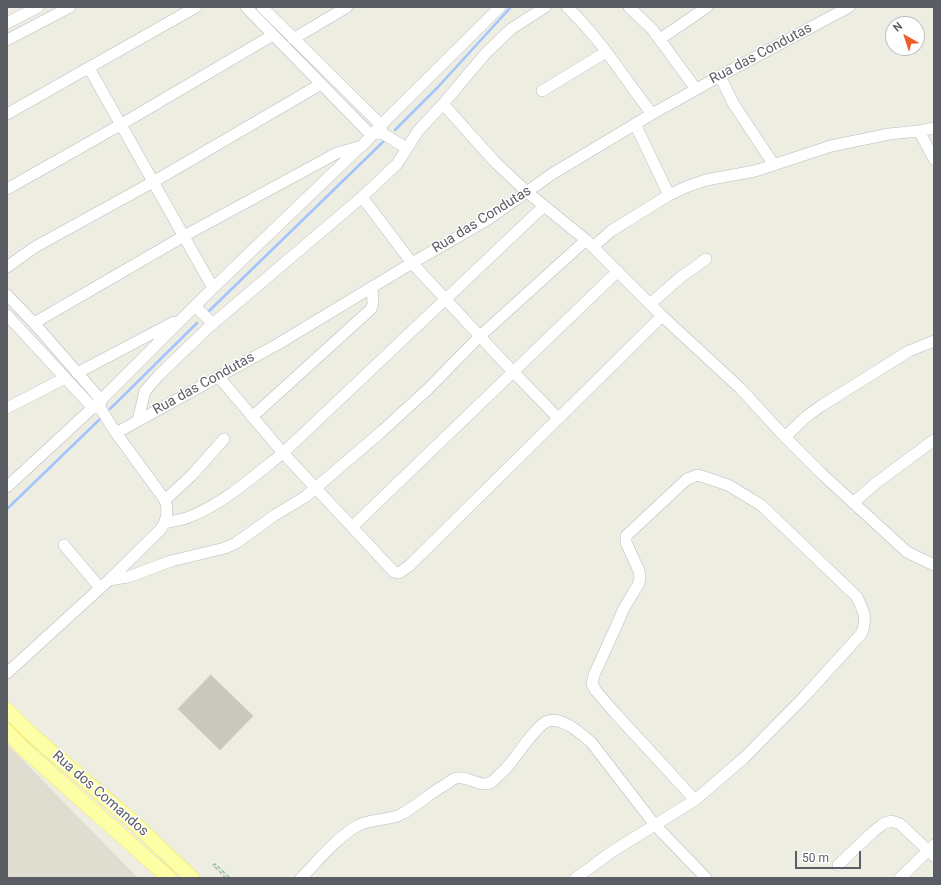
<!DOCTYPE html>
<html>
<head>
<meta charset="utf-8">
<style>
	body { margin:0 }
	#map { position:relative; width:941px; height:885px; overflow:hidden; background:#eeede2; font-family:Roboto,sans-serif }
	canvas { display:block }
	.frame { position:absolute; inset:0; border:8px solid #5a5d63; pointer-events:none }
	.north { position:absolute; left:885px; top:16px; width:40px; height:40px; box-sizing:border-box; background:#fff; border:1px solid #bdbec1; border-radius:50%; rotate:321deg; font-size:11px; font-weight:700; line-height:16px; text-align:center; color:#5a5d63 }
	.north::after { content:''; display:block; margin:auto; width:14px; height:18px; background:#ee5c27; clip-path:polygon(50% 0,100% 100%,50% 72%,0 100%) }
	.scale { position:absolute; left:795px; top:851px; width:66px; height:18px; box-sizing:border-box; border:2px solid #5a5d63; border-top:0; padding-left:5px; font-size:12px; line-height:14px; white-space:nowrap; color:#5a5d63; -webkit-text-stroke:3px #fff; paint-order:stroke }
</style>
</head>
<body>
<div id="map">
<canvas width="941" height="885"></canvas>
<div class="frame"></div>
<div class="north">N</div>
<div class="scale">50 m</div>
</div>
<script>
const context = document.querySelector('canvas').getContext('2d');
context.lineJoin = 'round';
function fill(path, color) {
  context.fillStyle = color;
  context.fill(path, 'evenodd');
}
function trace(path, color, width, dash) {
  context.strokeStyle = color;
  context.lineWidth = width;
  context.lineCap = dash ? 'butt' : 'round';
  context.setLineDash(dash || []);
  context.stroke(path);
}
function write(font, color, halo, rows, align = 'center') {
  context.font = font + ' Roboto,sans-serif';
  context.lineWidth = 3;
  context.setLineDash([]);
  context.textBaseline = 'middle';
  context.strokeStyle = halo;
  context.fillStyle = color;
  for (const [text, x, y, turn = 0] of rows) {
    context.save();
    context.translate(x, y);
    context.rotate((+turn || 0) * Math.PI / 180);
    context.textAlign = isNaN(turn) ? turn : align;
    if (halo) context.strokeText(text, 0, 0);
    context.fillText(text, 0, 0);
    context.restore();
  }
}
fill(new Path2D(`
	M 7,744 L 138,878 L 7,878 Z`), '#deddd0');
trace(new Path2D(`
	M 395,130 L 438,87 L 511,7
	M 208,312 L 385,140
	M 110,409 L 197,323
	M 7,509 L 101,418`), '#a1c4ff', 2.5);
const building = new Path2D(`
	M 211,675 L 253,716 L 220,750 L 178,709 Z`);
fill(building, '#c9c8be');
trace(building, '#d3d0c0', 1);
const minor = new Path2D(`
	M 246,7 L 371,135
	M 262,7 L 381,125 L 382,131
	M 567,7 C 600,38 624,78 652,114
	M 629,7 L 652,29 L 696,89
	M 7,23 L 38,7
	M 293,39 L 347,7
	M 660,39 L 707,7
	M 7,40 L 70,7
	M 89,68 L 213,288
	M 720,76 L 733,103 L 774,165
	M 542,91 L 606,52
	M 443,104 L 495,162 L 527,192 L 586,240 L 662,316 L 740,388 L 785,437 L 822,474 L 907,552 L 934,565
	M 7,114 L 196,7
	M 635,124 L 669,195
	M 919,131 L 934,159
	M 373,134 L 382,133 L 406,148
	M 7,189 L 120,125 L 273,35
	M 362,197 L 412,263 L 500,358 L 558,418
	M 593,247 L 611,231 L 669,195 L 686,187 L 706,180 L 755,171 L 831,146 L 889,134 L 919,131 L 934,128
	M 7,267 L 35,247 L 153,182 L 321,84
	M 7,295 L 34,323 L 101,400 L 100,408 L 116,433 L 165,500 C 169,512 167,521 160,530 L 109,580 L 7,673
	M 650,304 L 681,277 L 706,259
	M 195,306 L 213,324
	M 7,315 L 93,408 L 100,408
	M 34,323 L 184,236 L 337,153 L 362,146 L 381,125 L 500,7
	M 77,373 L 174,322
	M 218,376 L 283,453 L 394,572 L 399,573 L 409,566 L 662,316
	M 7,408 L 65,378
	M 252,417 L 371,309 L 373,304 L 372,287
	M 138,420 L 145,391 L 159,375 L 209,327 L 362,197 L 397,164 L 418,131 L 443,104 L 486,53 L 511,29 L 545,7
	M 116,433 L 278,344 L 412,263 L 487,220 L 552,174 L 652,114 L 720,76 L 849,7
	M 785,437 L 807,416 L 821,406 L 909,351 L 934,341
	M 7,487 L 101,400 L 213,288 L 361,146
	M 165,500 L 192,475 L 224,439
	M 853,503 L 876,483 L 934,440
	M 165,523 C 173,521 182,520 189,517 C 224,503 254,476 283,453 L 544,206
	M 352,527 L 618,271
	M 64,545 L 100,588
	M 109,580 L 128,577 L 171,561 L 225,548 L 236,543 L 275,515 L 305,497 L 381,432 L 428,389 L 480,336 L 586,240
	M 838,865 L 874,831 L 883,824 L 891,821 L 900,824 L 934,856
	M 301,878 C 317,862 339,835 359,825 C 372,819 388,820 400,815 C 417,806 431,792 448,783 C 450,781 453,779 456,778 C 469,775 481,790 493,781 C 498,776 504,771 508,766 C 517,756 536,725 548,721 C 563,717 580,733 591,742 L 655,825 L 706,878
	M 576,878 L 613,851 L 695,800 L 744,758 L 804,697 L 862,633 C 867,616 864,612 857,597 L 761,505 L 728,485 L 698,475 L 687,479 L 626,536 L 626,542 L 639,571 L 640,577 L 639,583 L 623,610 L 619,620 L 594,675 L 592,684 L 596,691 L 615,713 L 695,800
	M 900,878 L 934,845`);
const major = new Path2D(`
	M 7,710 L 31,734 L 132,821 L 192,878
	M 7,731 L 24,749 L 169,878`);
trace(minor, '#babbc1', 12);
trace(major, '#f6e653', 15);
trace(new Path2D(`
	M 226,878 L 213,865 L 215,864 L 230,878`), '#95c5ab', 1.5, [4, 2]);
trace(minor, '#fff', 11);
trace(major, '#fdffa6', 14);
write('14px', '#5a5d63', '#fff', [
	["Rua das Condutas",761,54,-28],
	["Rua das Condutas",482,220,-32],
	["Rua das Condutas",204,384,-29],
	["Rua dos Comandos",100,794,41]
]);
</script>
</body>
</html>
